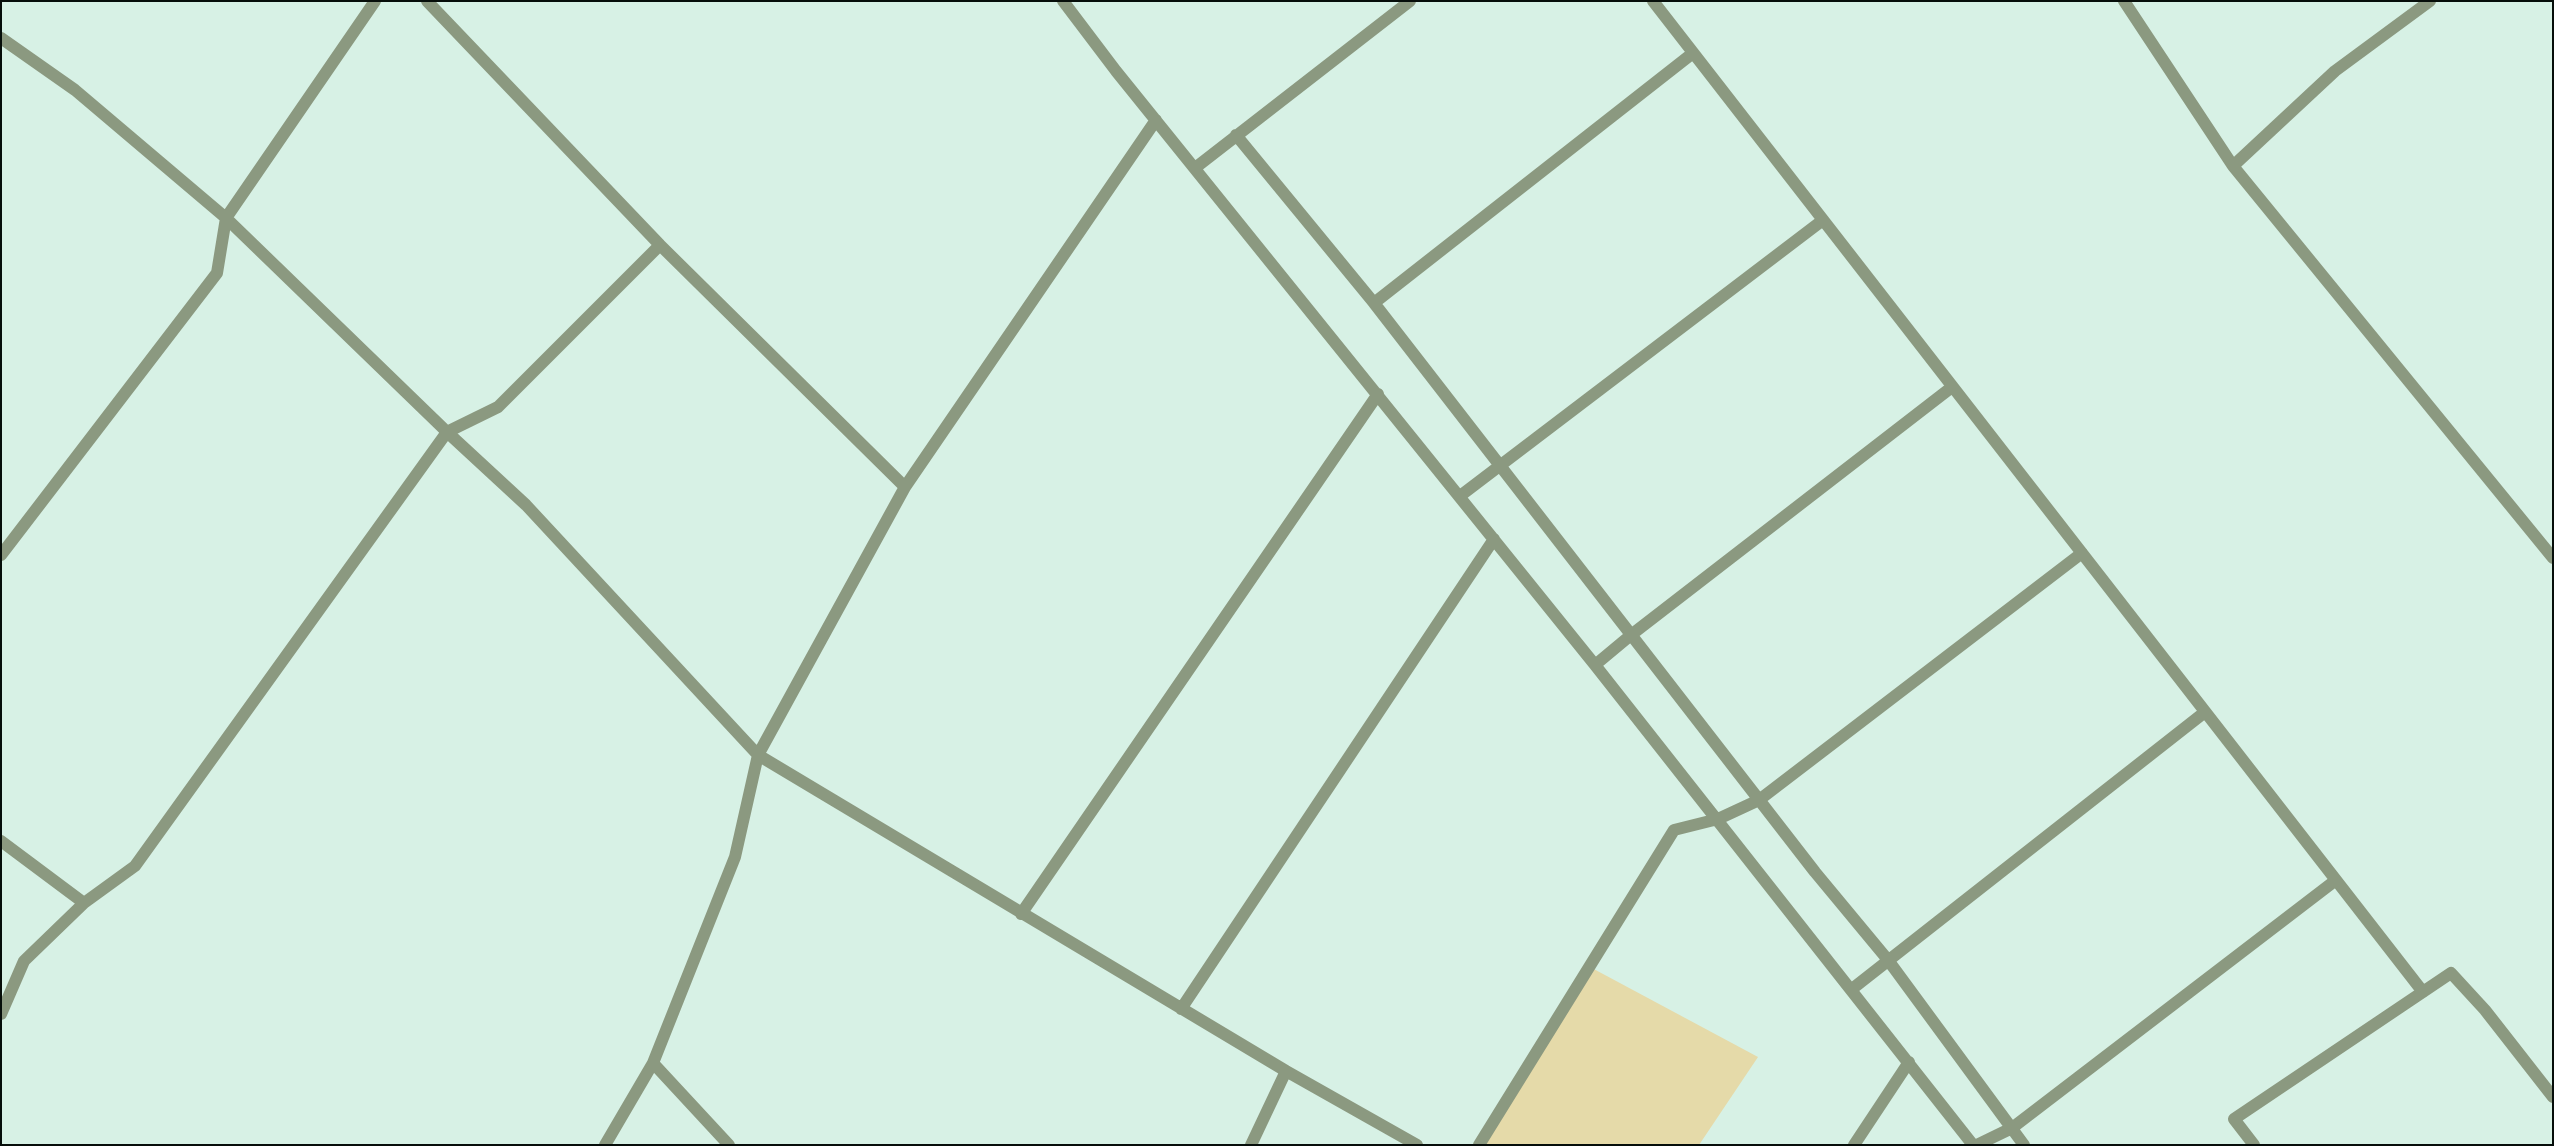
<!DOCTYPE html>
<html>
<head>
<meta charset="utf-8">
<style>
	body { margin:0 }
	#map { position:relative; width:2554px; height:1146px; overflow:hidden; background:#d7f1e5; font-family:Commissioner,sans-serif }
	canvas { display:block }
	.frame { position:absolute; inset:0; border:2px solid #060e0a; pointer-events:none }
</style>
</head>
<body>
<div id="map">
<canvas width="2554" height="1146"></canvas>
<div class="frame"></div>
</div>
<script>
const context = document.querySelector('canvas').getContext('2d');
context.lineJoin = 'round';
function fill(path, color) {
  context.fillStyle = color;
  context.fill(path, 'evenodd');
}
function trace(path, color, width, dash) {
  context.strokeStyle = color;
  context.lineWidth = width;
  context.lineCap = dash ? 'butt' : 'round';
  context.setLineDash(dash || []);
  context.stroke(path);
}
fill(new Path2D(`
	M 1590,967 L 1758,1057 L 1699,1145 L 1479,1145 Z`), '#e5daa9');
trace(new Path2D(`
	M 427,1 L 660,245 L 905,487
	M 1063,1 L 1116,71 L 1595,665 L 1973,1145
	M 1653,1 L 2423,992
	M 2124,1 L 2233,166 L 2553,558
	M 1,38 L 75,90 L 226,218 L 447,432 L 526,505 L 758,755 L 1286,1071 L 1417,1145
	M 1236,135 L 1374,303 L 1815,872 L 1888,960 L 2024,1145
	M 2233,166 L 2335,71 L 2430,1
	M 1195,168 L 1410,1
	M 1374,303 L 1693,53
	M 1460,496 L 1823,220
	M 1,555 L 217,273 L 226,218 L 375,1
	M 1595,665 L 1631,635 L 1952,387
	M 1,841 L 84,903
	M 1021,914 L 1378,394
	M 1852,989 L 2205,712
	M 1181,1009 L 1494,539
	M 1,1014 L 24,961 L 84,903 L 135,866 L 447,432 L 498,407 L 660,245
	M 653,1063 L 729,1145
	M 605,1145 L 653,1063 L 735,857 L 758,755 L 905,487 L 1156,120
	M 1251,1145 L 1286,1071
	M 1479,1145 L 1674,830 L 1718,819 L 1759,800 L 2082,553
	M 1854,1145 L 1909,1062
	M 1977,1145 L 2012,1128 L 2336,880
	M 2254,1145 L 2234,1119 L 2451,973 L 2485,1010 L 2553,1097`), '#8b9980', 12);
</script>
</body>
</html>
